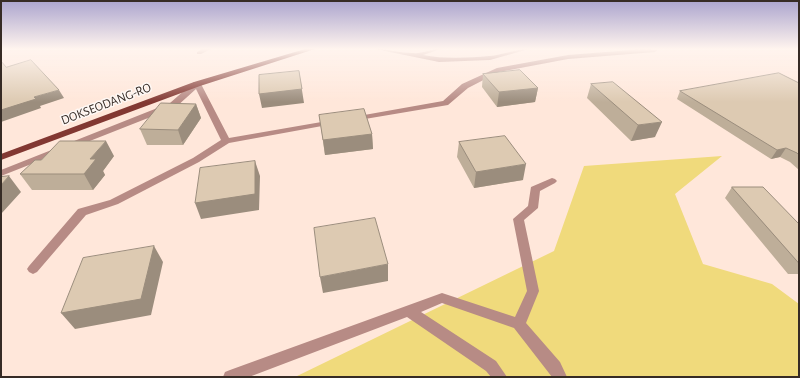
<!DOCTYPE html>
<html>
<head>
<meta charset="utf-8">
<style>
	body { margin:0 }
	#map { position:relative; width:800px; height:378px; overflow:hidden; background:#ffe7da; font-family:"Alegreya Sans",sans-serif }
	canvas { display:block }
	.frame { position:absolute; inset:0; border:2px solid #362b25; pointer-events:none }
</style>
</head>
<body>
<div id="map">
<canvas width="800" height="378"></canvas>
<div class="frame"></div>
</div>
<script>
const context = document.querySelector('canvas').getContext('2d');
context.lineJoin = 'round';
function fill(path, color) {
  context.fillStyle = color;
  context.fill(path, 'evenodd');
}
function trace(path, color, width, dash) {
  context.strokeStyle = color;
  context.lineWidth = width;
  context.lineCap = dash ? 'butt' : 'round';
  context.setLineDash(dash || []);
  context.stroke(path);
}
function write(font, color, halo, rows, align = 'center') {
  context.font = font + ' "Alegreya Sans",sans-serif';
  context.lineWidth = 3;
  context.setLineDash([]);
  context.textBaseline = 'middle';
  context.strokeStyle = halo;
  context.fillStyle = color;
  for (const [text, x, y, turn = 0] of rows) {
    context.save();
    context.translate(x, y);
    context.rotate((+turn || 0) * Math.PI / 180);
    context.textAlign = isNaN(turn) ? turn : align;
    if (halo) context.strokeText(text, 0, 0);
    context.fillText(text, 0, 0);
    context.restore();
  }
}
fill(new Path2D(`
	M 722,156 L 675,194 L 703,264 L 772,284 L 799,304 L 799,377 L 295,377 L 554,251 L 584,166 Z`), '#f0da7c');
fill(new Path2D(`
	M 202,49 L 211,49 L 201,54 L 197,54 L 197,52 Z
	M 375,49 C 388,49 400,53 413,53 C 421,54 431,49 441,49 L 423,55 C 444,59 467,58 489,56 C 503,55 515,49 529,49 L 490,60 L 439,62 Z
	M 642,49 L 658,50 L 655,52 L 568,59 L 499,72 L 468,88 L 448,105 L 353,121 L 349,119 L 353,117 L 443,101 L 462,84 L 497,68 L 568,55 Z
	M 194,82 L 197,82 L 201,84 L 229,138 L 333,120 L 337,122 L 333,124 L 229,143 L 199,162 L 118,204 L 86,215 L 37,272 L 33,274 L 29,272 L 27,269 L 29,266 L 78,209 L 110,200 L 193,158 L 221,140 L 196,89 L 176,107 L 1,176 L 1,170 L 170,103 Z
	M 552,178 L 555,179 L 557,181 L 555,183 L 540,191 L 538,208 L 524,220 L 539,291 L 526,323 L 560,362 L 567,377 L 552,377 L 514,328 L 442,303 L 421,312 L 496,361 L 507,377 L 491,377 L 486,371 L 407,317 L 249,377 L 223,377 L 225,372 L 230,370 L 442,293 L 515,317 L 527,291 L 513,219 L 528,206 L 531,187 Z`), '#b78b85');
fill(new Path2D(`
	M 305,49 L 315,49 L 200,86 L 1,160 L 1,154 L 194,82 Z`), '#823832');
fill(new Path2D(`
	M 483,74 L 538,88 L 535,102 L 497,107 L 482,87 Z
	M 799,83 L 799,170 L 790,162 L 780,157 L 771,159 L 677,99 L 680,91 Z
	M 591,84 L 655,137 L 631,141 L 587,98 Z
	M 196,104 L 201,118 L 183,145 L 147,145 L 140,129 Z
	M 319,115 L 372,134 L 373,149 L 325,155 Z
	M 459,142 L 523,180 L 474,188 L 457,157 Z
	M 114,156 L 103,171 L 105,175 L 93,190 L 32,190 L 20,174 Z
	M 732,187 L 799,224 L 799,274 L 788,274 L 725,198 Z`), '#beae99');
fill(new Path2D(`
	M 299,71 L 304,103 L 262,108 L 259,94 Z
	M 538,88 L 535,102 L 497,107 L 499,92 Z
	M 59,90 L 64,98 L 40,106 L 41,108 L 1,122 L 1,110 L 34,97 Z
	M 196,104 L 201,118 L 183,145 L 178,130 Z
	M 662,122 L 655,137 L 631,141 L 638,125 Z
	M 372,134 L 373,149 L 325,155 L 323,140 Z
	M 106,141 L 114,156 L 103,171 L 105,175 L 93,190 L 84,174 L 90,159 Z
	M 786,148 L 780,157 L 771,159 L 777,150 Z
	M 255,161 L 260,176 L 259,210 L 201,219 L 195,203 Z
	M 526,164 L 523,180 L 474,188 L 476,172 Z
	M 9,176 L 21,192 L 1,214 L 1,185 Z
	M 154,246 L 163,262 L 151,315 L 75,329 L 61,313 Z
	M 388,264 L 388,281 L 323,293 L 320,277 Z`), '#9b8d7d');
const building = new Path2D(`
	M 31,60 L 59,90 L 34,97 L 36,99 L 1,110 L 1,61 L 6,67 Z
	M 520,70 L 538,88 L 499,92 L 483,74 Z
	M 299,71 L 302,89 L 259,94 L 259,75 Z
	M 779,73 L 799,83 L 799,155 L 797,153 L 786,148 L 777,150 L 680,91 Z
	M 613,82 L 662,122 L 638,125 L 591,84 Z
	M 161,103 L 196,104 L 178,130 L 140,129 Z
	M 364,109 L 372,134 L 323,140 L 319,115 Z
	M 505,136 L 526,164 L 476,172 L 459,142 Z
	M 60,141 L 106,141 L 90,159 L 96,159 L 84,174 L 20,174 L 35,160 L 41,160 Z
	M 255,161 L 255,194 L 195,203 L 200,168 Z
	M 9,176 L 1,185 L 1,177 Z
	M 732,187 L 763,187 L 799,224 L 799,263 Z
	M 375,218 L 388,264 L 320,277 L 314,228 Z
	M 154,246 L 141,299 L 61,313 L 83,258 Z`);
fill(building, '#ddcab2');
trace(building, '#9b8d7d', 1);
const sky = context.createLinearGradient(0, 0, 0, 102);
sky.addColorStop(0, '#aba4ce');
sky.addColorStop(0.48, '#fff4ee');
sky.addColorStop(1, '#fff4ee00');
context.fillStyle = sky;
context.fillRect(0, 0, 800, 102);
write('13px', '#362b25', '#fef8f5', [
	["DOKSEODANG-RO",106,104,-21]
]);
</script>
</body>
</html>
